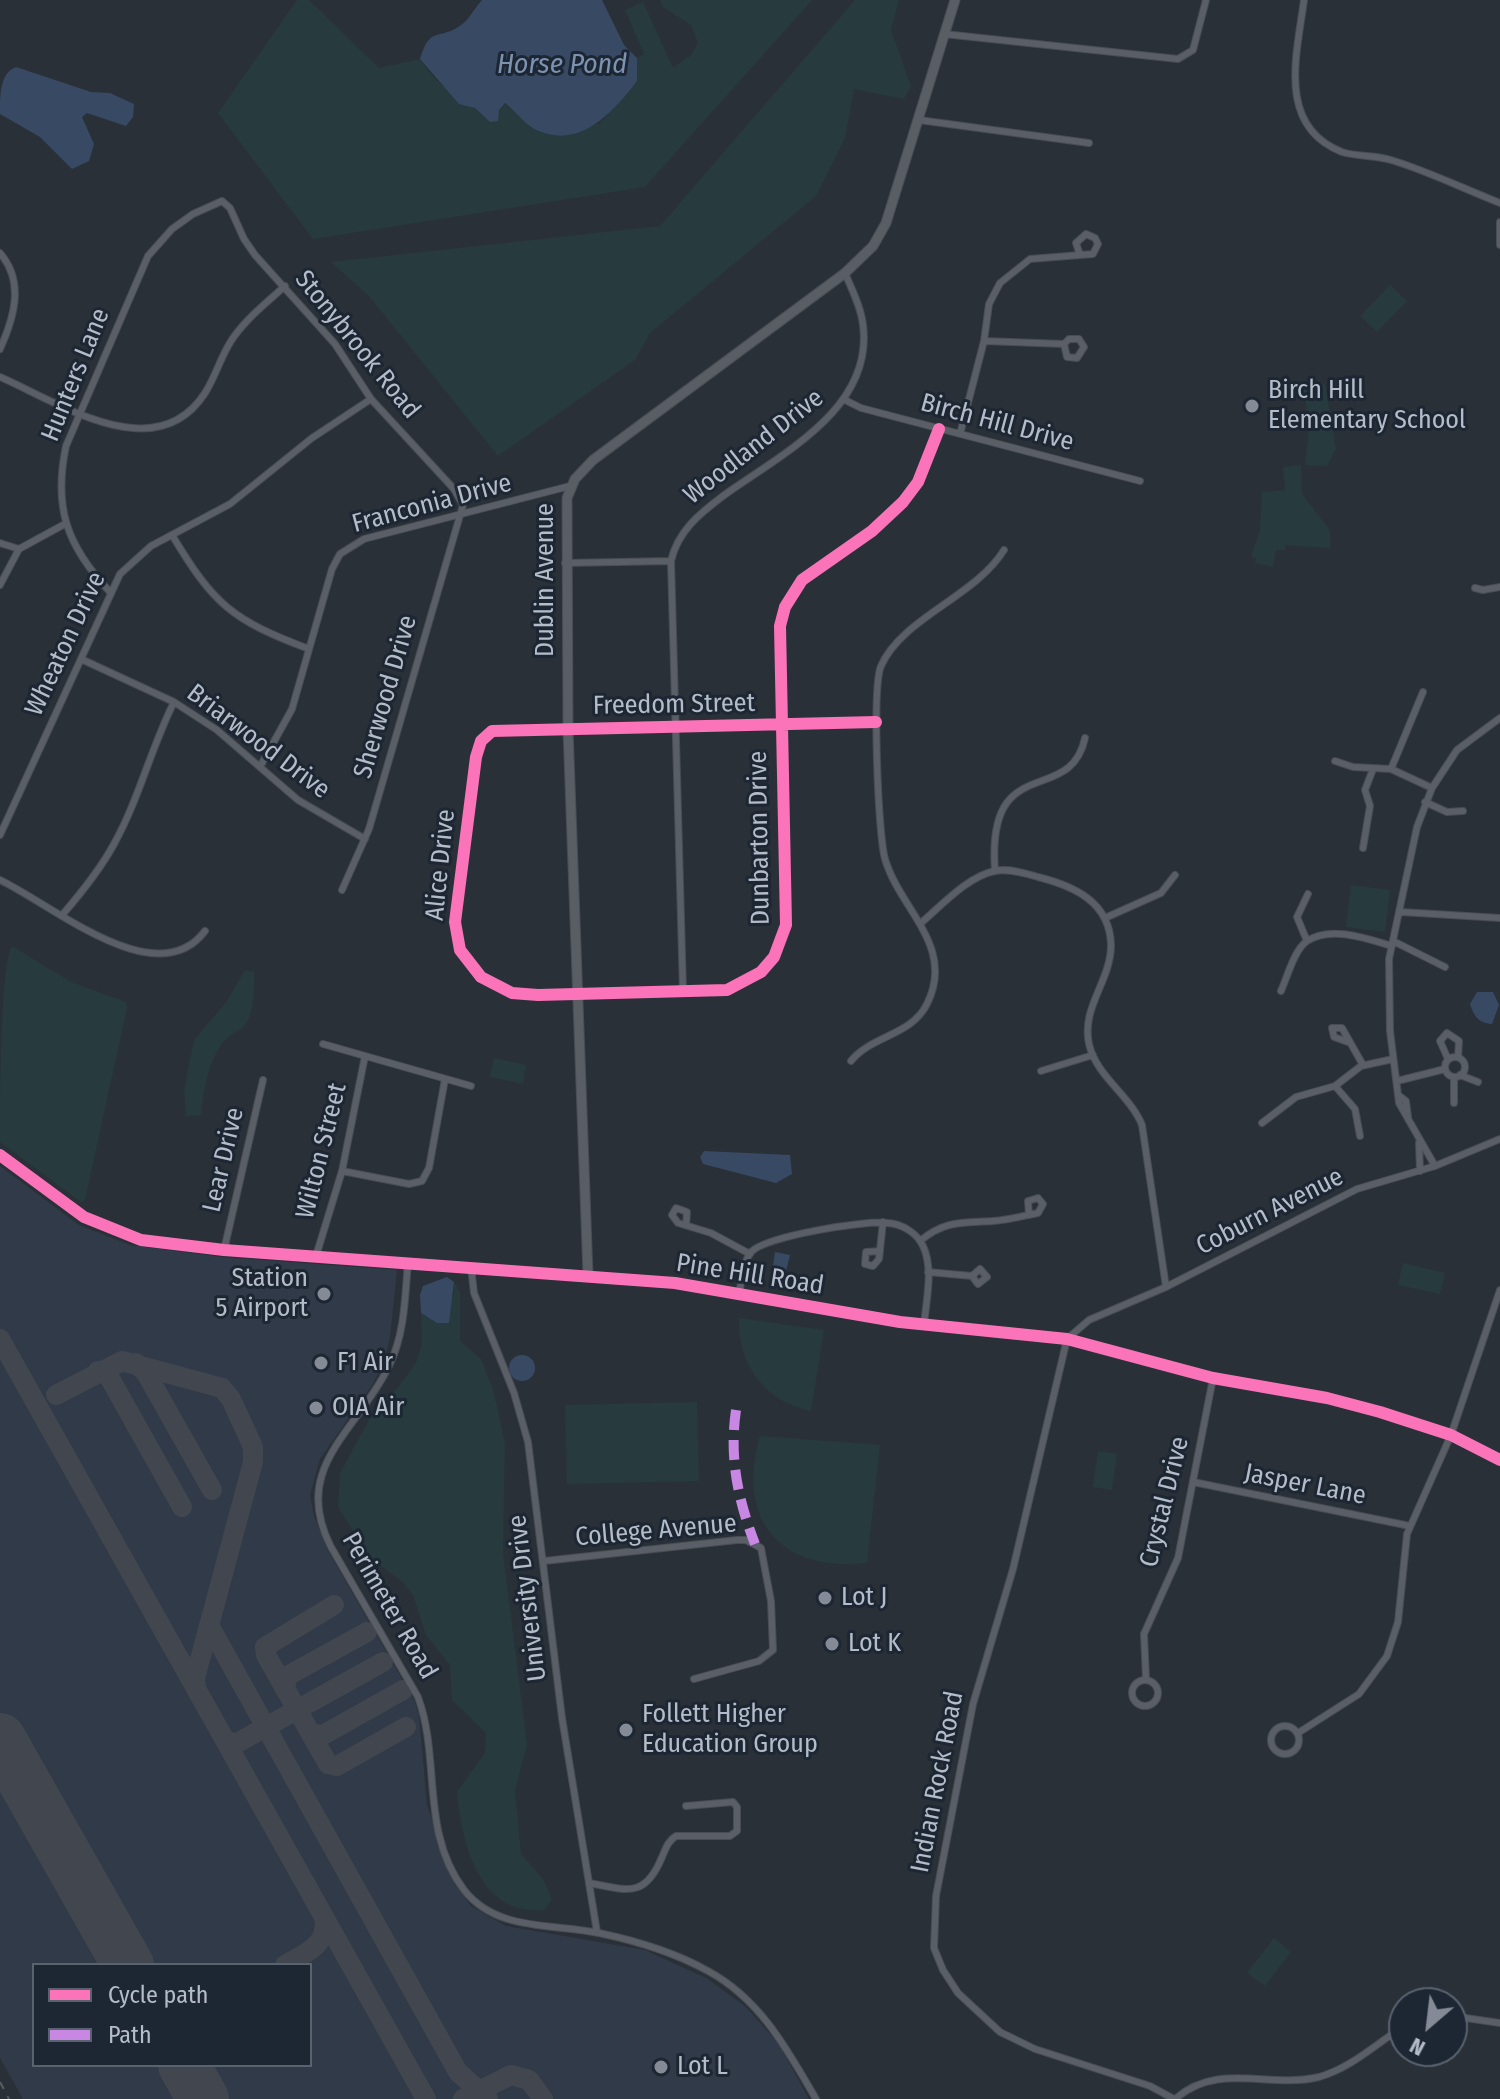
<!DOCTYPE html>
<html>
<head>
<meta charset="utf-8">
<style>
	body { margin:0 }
	#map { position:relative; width:1500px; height:2099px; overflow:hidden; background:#2a3038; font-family:"Fira Sans Condensed",sans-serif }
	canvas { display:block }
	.legend { position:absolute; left:32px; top:1963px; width:280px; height:104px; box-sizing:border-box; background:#1d2633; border:2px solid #59626f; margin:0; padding:10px 14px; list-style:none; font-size:24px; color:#b4bcc9 }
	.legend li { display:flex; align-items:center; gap:16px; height:40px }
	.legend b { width:40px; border:2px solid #59626f }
	.north { position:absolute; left:1388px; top:1987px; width:80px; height:80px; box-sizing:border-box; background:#1d2633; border:2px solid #59626f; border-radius:50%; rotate:208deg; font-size:22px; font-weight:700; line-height:32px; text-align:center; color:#b4bcc9 }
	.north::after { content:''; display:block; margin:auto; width:28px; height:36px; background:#848b96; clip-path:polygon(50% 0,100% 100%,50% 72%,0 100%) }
</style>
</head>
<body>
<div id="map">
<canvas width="1500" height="2099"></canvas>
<ul class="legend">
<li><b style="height:10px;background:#fb73b8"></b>Cycle path</li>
<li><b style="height:10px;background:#c787e3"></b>Path</li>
</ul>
<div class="north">N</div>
</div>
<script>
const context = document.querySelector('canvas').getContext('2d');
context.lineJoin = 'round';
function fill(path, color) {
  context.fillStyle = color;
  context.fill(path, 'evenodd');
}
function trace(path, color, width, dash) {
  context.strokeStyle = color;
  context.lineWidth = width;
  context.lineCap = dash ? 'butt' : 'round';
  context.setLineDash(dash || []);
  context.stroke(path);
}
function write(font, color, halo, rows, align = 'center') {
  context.font = font + ' "Fira Sans Condensed",sans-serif';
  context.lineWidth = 6;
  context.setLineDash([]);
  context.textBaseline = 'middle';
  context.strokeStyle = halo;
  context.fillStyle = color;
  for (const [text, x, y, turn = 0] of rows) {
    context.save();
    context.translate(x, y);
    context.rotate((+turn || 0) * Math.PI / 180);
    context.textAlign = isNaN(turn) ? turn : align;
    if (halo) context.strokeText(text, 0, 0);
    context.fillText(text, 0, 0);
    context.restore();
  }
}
fill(new Path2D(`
	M 0,1166 L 79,1225 L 130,1245 L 221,1257 L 397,1270 L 390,1337 L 384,1362 L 372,1385 L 320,1459 L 310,1495 L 314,1516 L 327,1549 L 414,1700 L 419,1715 L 427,1805 L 455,1884 L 471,1906 L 506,1926 L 645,1950 L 708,1979 L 746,2007 L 779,2044 L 809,2099 L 23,2099 L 0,2058 ZM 34,1965 L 310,1965 L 310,2065 L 34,2065 Z`), '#313a48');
fill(new Path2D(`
	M 297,0 L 309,0 L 379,68 L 420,59 C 444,95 461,95 490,121 L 504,103 L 519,115 L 599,124 L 637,81 L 637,58 L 644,54 L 625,10 L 643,2 L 673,68 L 691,55 L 698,43 L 691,25 L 663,7 L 660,0 L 812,0 L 645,187 L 313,239 L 218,113 Z
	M 855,0 L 899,0 L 891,30 L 911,86 L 904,99 L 854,89 L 845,138 L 816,196 L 650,333 L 635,360 L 498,456 L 369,296 L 331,262 L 660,226 Z
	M 1390,285 L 1407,301 L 1377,332 L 1360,316 Z
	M 1297,382 L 1325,384 L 1336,449 L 1327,466 L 1305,465 C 1309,433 1313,410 1297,382 Z
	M 1301,465 L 1302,494 L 1330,530 L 1330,548 L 1285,545 L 1285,550 L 1276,550 L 1273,567 L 1255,563 L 1256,558 L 1251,557 L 1260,530 L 1262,492 L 1285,490 L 1283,467 Z
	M 1351,885 L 1390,890 L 1385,932 L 1346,927 Z
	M 12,946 L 71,982 L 126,1002 L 127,1008 L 85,1200 L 81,1202 L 0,1142 C 0,1108 0,965 12,946 Z
	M 245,970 L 254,972 C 254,988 255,1016 243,1027 C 234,1034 225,1037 219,1048 C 207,1069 203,1092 201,1115 L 186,1116 L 184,1090 L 194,1040 L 227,1001 Z
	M 494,1058 L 526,1065 L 523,1084 L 490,1077 Z
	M 1403,1263 L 1445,1273 L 1440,1294 L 1398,1285 Z
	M 454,1282 L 460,1292 L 460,1341 L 481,1359 L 493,1389 L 505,1443 L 503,1552 L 527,1745 L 515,1790 L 521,1854 L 544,1880 L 552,1900 L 544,1910 C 479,1916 462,1844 457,1792 L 485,1753 L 486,1733 L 452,1700 L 450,1665 L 426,1635 L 413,1595 L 403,1582 L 370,1558 L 338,1507 L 340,1474 L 353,1449 L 380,1400 L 396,1390 L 416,1363 L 422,1343 L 421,1313 L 437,1323 L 454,1294 Z
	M 739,1318 L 824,1330 L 811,1411 C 765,1402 737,1364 739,1318 Z
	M 697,1402 L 699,1481 L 567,1484 L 565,1405 Z
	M 760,1436 L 880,1445 L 867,1563 C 780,1572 736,1521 760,1436 Z
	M 1098,1451 L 1117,1454 L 1112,1490 L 1093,1487 Z
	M 1274,1938 L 1291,1952 L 1265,1986 L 1247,1973 Z`), '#273a3e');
fill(new Path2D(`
	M 482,0 L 602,0 L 624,45 L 637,58 L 637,81 C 614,111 581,149 539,131 C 527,127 515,111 505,103 L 499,110 L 498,121 L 490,122 L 475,108 L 459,104 L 420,59 C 430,25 439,41 461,25 C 469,20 475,7 482,0 Z
	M 16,67 L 91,92 L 110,93 L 134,104 L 133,117 L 126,126 L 87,113 L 82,117 L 94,144 L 89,161 L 72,169 L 40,137 L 0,114 C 0,94 0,73 16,67 Z
	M 1477,992 L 1493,992 L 1499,1005 L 1492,1024 C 1478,1023 1474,1016 1470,1004 Z
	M 704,1151 L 790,1155 L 792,1174 L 776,1183 L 703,1164 L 700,1157 Z
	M 775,1252 L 790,1255 L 785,1275 L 772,1272 Z
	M 447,1277 L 454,1282 L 449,1323 L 437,1323 L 421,1313 L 420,1295 L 423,1286 Z
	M509 1368a13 13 0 1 1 26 0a13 13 0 1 1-26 0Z`), '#384963');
trace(new Path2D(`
	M 0,1339 L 426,2099
	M 136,1363 L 146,1373 L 212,1490
	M 98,1371 L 108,1375 L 182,1507
	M 56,1395 L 122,1361 L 222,1388 L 231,1399 L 253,1447 L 253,1462 L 195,1678 L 196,1689
	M 334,1605 L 265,1647 L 266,1655 L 328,1764 L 337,1766 L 406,1727
	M 209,1625 L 458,2072 L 488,2099
	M 284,1688 L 289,1675 L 367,1632
	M 310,1733 L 323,1735 L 403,1690
	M 225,1741 L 237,1743 L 383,1662
	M 285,1965 C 306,1953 329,1945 324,1917
	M 463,2099 L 511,2075 L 529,2080 L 543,2099`), '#42464e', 20);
trace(new Path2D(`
	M 0,1739 L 128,1965
	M 184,2065 L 203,2099`), '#42464e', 52);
const street = new Path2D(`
	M 1304,0 C 1297,54 1276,126 1342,152 C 1358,157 1375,155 1391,160 C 1428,171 1464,189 1500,203
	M 944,34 L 1178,59 L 1193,50 L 1206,0
	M 919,120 L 1089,143
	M 1500,222 L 1500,245
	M 0,253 C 25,282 14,318 0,349
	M 984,341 L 1064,344 L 1067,357 L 1077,358 L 1084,347 L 1079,339 L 1069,339 L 1064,344
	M 0,377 C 60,403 156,469 205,393 C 216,376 221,355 233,338 C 247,318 267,302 285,286
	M 845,400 L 861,408 L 1140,481
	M 960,434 L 984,341 L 989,304 L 1000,283 L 1030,259 L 1093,254 L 1098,244 L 1095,238 L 1086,234 L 1076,243 L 1079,252
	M 172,535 C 214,605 232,620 309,649
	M 0,543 L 19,549
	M 565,563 L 671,561
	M 0,585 L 19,549 L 63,525
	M 1475,588 L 1483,590 L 1500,587
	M 110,592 C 67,546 53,508 66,446 L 148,256 L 172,229 L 193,214 L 222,201 L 230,208 L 244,239 L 255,255 L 335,344 L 371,399 L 454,489 L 463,505 L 369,829 L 342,890
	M 81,659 L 174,702 L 217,730 L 298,800 L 365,839
	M 876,722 L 492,731 L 481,741 L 476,757 L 455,922 L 460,950 L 481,977 L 512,993 L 538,995 L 727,990 L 761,972 L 774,957 L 786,925 L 780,626 L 785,607 L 802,580 L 872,531 L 903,502 L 918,482 L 939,429
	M 1335,761 L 1353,767 L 1391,769 L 1432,788
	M 261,765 L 292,709 L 332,569 L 340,554 L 364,539 L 570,486
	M 1391,769 L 1423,692
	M 1425,802 L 1447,812 L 1463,811
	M 0,835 L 120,574 L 151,546 L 230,504 L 312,438 L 371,399
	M 1363,848 L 1370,806 L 1365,790 L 1373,769
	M 995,871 C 986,749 1070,808 1085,738
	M 0,880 C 53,905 157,995 205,931
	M 1401,912 L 1500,918
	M 63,914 C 82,892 100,870 114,844 C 139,799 151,748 174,702
	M 1105,918 L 1161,893 L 1175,875
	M 921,923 C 941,906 968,876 995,871 C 1008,868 1025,873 1038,877 C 1074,886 1110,902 1111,945 C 1111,981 1081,1007 1089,1044 C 1096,1076 1130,1095 1142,1125 L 1166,1287
	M 1307,941 L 1297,917 L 1308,894
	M 1393,941 L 1445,967
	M 683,991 L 671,561 C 678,531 699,514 723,496 C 781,454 874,409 863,325 C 861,307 852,290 845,273
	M 1281,991 C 1287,978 1294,950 1307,941 C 1331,925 1368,939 1392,946
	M 1348,1042 L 1334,1037 L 1332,1028 L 1342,1028 L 1363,1065
	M 323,1044 L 471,1086
	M1445 1067a10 10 0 1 1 20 0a10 10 0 1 1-20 0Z
	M 1448,1059 L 1440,1041 L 1447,1033 L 1459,1041 L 1458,1057
	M 851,1061 C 872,1035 911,1036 927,1004 C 956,946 900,910 885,859 C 878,834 872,687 881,666 C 902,618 975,597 1004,550
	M 1041,1071 L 1093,1055
	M 1460,1075 L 1478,1082
	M 1454,1077 L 1454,1103
	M 1397,1081 L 1445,1069
	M 1335,1086 L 1355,1109 L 1360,1136
	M 1401,1097 L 1406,1101 L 1408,1117
	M 1262,1123 L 1296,1097 L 1335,1086 L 1361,1066 L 1393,1059
	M 1419,1143 L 1420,1171
	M 1435,1166 L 1399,1103 L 1390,1031 L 1389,959 L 1417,827 L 1432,788 L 1457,750 L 1500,718
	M 342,1171 L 409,1184 L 422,1181 L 429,1168 L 445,1079
	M 686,1225 L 687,1212 L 676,1208 L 672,1215 L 678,1223 L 711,1233 L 750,1254
	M 920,1241 C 945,1220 962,1223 993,1221 C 1008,1220 1023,1216 1038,1213 L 1043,1204 L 1038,1198 L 1028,1201 L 1029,1215
	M 224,1250 L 263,1080
	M 880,1251 L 866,1252 L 865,1264 L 873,1266 L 879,1259 L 883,1222
	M 316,1256 L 342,1171 L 365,1056
	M 408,1262 C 405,1296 405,1334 389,1366 C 357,1432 290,1467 331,1547 L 418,1697 C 441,1760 420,1832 464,1890 C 497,1932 552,1923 599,1933 C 637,1941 674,1952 708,1971 C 760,1999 787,2049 816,2099
	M 471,1267 L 474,1293 L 514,1393 L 528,1442 L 562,1718 L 597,1932
	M 928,1272 L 972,1276 L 978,1284 L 987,1277 L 980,1269 L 972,1276
	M 739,1293 C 742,1281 743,1262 751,1252 C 766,1236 866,1220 888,1223 C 902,1224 917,1233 923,1246 C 934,1269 926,1301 924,1325
	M 1193,1482 L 1410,1526
	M 544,1561 L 737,1540 L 746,1540 L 761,1548 L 771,1601 L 773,1650 L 759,1661 L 694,1679
	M 1146,1679 L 1144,1634 L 1178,1558 L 1213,1378
	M1132 1693a13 13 0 1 1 26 0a13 13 0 1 1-26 0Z
	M1271 1740a14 14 0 1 1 28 0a14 14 0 1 1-28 0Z
	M 1298,1733 L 1359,1694 L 1387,1656 L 1398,1622 L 1407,1534 L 1451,1435 L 1500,1290
	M 589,1883 C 627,1890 645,1899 662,1857 C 666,1848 668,1841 676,1836 L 730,1836 L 737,1831 L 737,1807 L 733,1802 L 686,1806
	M 1452,2016 L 1500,2023
	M 1174,2099 L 1150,2086 L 1035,2049 L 1000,2032 L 958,1993 L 943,1970 L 934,1948 L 936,1896 L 973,1704 L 1013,1569 L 1067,1339 L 1089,1320 L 1166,1287 L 1357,1189 L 1435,1166 L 1500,1139
	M 1175,2099 C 1219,2061 1268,2089 1319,2077 C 1351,2068 1376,2044 1404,2026`);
const secondary = new Path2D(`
	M 0,1155 L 84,1217 L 141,1240 L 224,1250 L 675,1283 L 900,1322 L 1067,1339 L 1213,1378 L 1327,1398 L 1380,1412 L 1451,1435 L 1500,1460
	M 588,1275 L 568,729 L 567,498 L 575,479 L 593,460 L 845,273 L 873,246 L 886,223 L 955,0`);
trace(street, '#484c53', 8);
trace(secondary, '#484c53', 11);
trace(street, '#5a5e66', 6);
trace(secondary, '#595d64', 9);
trace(new Path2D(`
	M 0,2082 L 9,2099`), '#595d64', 2, [8, 8]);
trace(new Path2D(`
	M 736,1410 C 729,1458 738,1500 755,1544`), '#c787e3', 10, [20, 10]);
trace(new Path2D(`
	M 876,722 L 492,731 L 481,741 L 476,757 L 455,922 L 460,950 L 481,977 L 512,993 L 538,995 L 727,990 L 761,972 L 774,957 L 786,925 L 780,626 L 785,607 L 802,580 L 872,531 L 903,502 L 918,482 L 939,429
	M 0,1155 L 84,1217 L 141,1240 L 224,1250 L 675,1283 L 900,1322 L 1067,1339 L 1213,1378 L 1327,1398 L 1380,1412 L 1451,1435 L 1500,1460`), '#fb73b8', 12);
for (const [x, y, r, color] of [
	[1252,406,8,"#848b96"],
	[324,1294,8,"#848b96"],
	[321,1363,8,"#848b96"],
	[316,1408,8,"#848b96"],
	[825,1598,8,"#848b96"],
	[832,1644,8,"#848b96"],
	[626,1730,8,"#848b96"],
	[661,2067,8,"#848b96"]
]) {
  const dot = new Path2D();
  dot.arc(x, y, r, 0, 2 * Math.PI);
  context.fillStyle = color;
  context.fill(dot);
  trace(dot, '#1d2633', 3);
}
write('26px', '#b4bcc9', '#1d2633', [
	["Stonybrook Road",357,345,51],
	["Hunters Lane",76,375,-68],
	["Birch Hill Drive",997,423,15],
	["Woodland Drive",754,447,-38],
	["Franconia Drive",432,504,-15],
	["Dublin Avenue",546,580,-90],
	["Wheaton Drive",66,644,-65],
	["Sherwood Drive",386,697,-74],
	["Freedom Street",674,705,-1],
	["Briarwood Drive",258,742,37],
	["Dunbarton Drive",760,838,-91],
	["Alice Drive",441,865,-84],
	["Wilton Street",322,1151,-76],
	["Lear Drive",224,1160,-77],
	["Coburn Avenue",1270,1212,-27],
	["Pine Hill Road",750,1275,9],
	["Jasper Lane",1305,1485,11],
	["Crystal Drive",1165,1502,-76],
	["College Avenue",656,1531,-5],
	["University Drive",528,1598,-97],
	["Perimeter Road",389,1606,60],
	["Indian Rock Road",938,1782,-79]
]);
write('26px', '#b4bcc9', '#1d2633', [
	["Birch Hill",1268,391],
	["Elementary School",1268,421],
	["Station",308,1279,"right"],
	["5 Airport",308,1309,"right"],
	["F1 Air",337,1363],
	["OIA Air",332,1408],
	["Lot J",841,1598],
	["Lot K",848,1644],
	["Follett Higher",642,1715],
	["Education Group",642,1745],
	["Lot L",677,2067]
], 'left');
write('italic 28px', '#7c92b1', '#1d2633', [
	["Horse Pond",562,65]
]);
</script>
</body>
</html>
